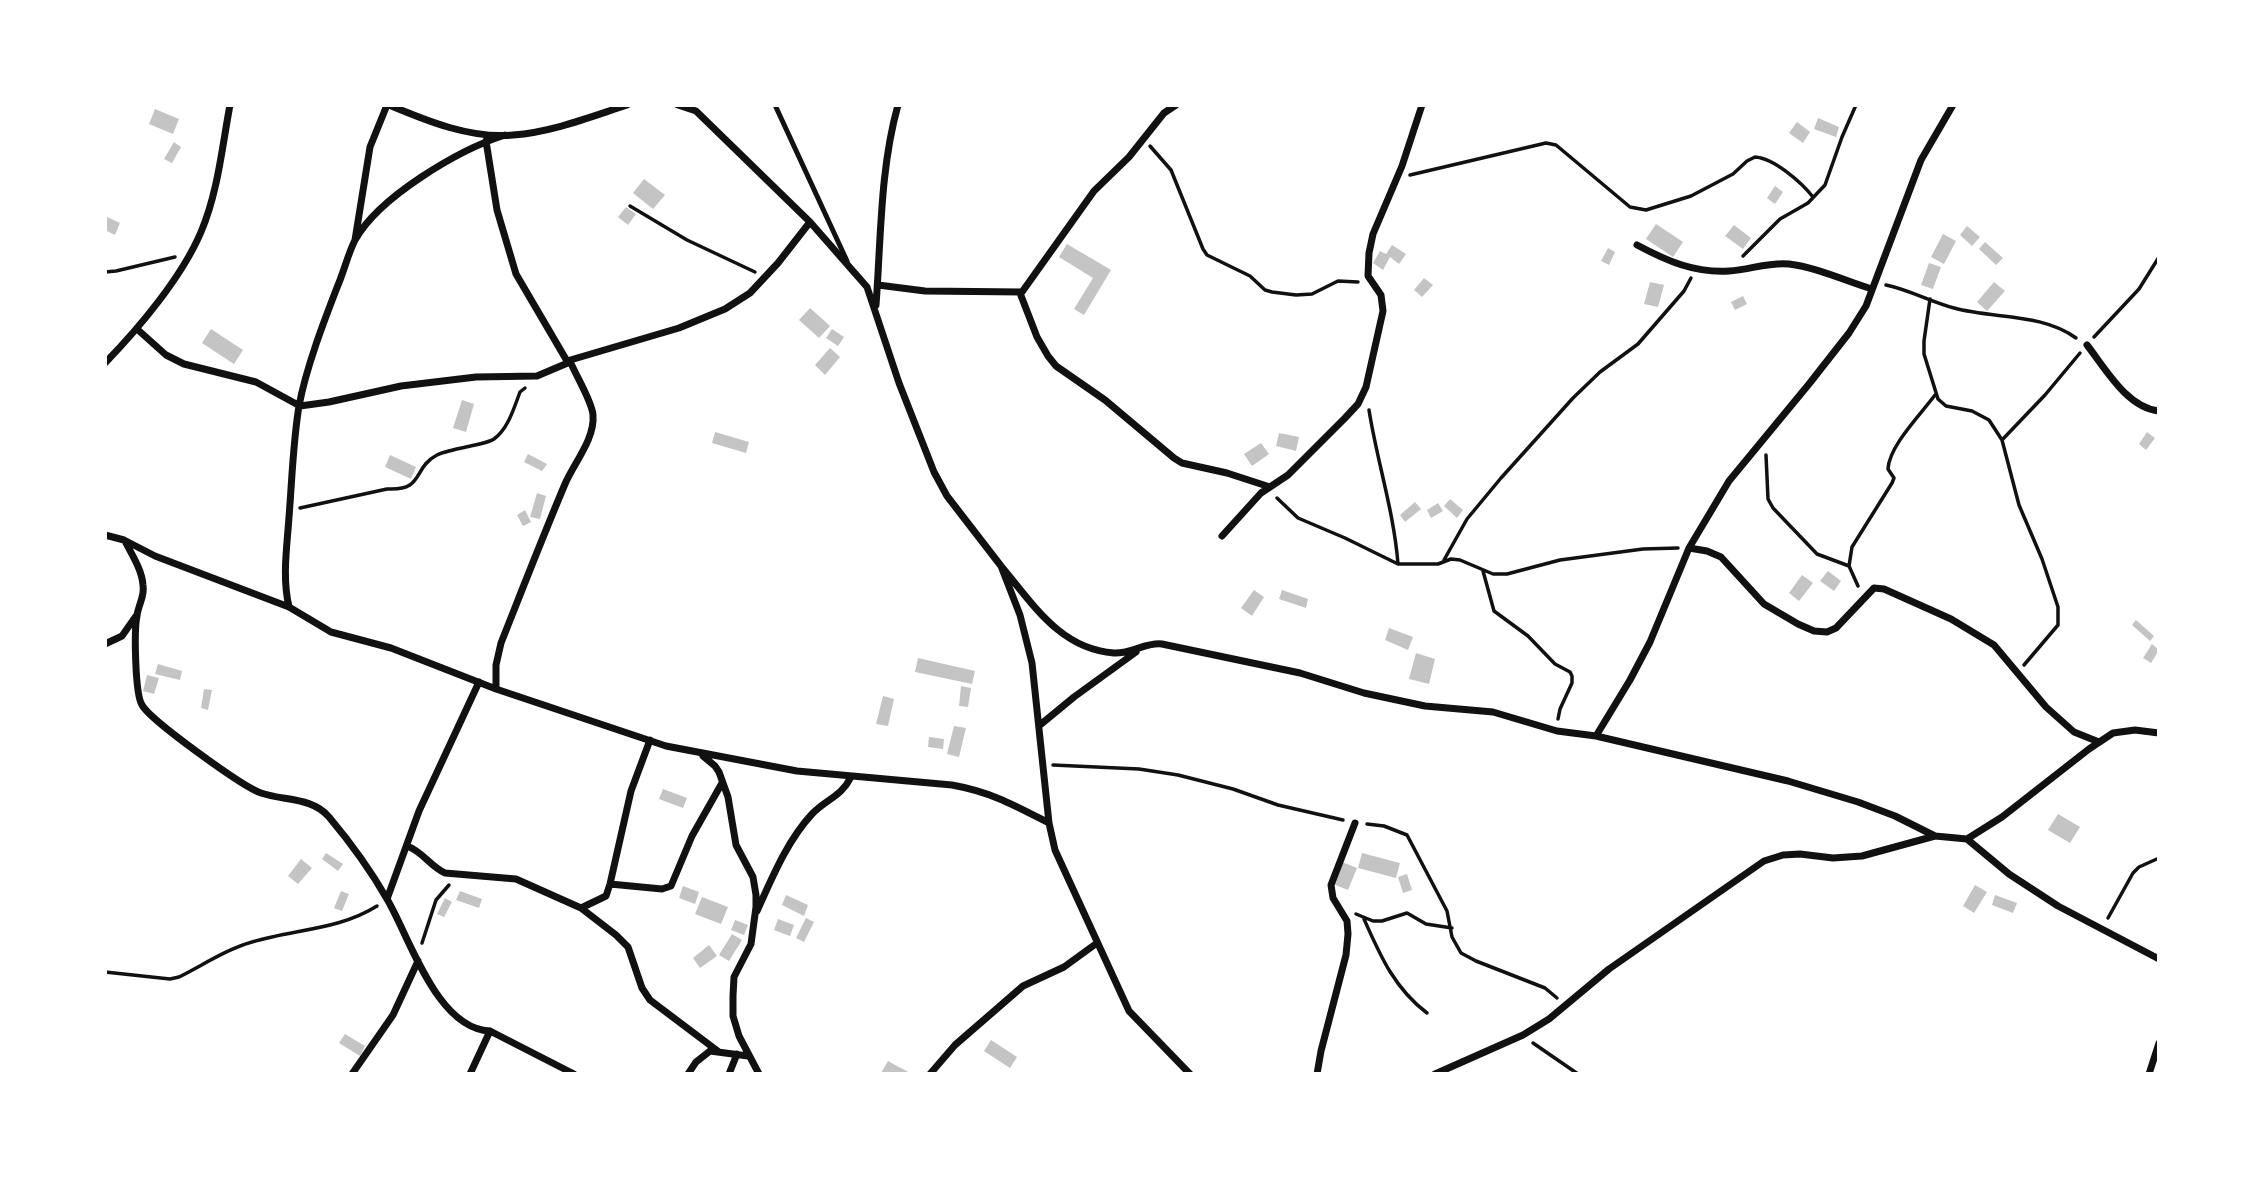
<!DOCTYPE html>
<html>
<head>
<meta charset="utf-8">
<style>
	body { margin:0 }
	#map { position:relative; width:2264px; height:1179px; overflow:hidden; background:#fff; font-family:"Source Sans 3",sans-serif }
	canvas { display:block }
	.frame { position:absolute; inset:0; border:107px solid #fff; pointer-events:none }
</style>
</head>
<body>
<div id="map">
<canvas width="2264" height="1179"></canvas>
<div class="frame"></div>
</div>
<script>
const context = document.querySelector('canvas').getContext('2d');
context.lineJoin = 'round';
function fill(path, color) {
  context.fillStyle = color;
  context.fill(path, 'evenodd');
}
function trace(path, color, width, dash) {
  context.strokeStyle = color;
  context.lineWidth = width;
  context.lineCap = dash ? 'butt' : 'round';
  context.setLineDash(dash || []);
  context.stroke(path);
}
fill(new Path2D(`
	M 155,109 L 179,119 L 173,134 L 149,124 Z
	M 1818,118 L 1839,127 L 1836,137 L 1814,129 Z
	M 1797,122 L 1810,132 L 1803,143 L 1789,133 Z
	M 174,142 L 181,147 L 172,163 L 164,159 Z
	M 644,179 L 665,195 L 653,209 L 633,193 Z
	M 1775,186 L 1783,192 L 1775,204 L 1767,198 Z
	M 626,207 L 636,214 L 628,225 L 618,217 Z
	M 105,216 L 120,223 L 115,235 L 105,230 Z
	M 1656,224 L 1683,242 L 1673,257 L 1646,239 Z
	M 1734,225 L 1751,238 L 1743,249 L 1725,236 Z
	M 1967,226 L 1980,237 L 1972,246 L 1960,235 Z
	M 1943,234 L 1956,241 L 1944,264 L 1931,257 Z
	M 1985,242 L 2003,258 L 1996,265 L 1979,249 Z
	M 1067,244 L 1111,270 L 1084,315 L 1074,309 L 1093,278 L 1059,257 Z
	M 1392,245 L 1406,254 L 1399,264 L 1390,257 L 1383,270 L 1373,263 L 1380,251 L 1386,254 Z
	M 1608,248 L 1615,252 L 1609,265 L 1601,261 Z
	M 1929,263 L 1941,267 L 1933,289 L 1921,285 Z
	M 1424,278 L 1433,285 L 1422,297 L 1414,290 Z
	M 1650,282 L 1664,285 L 1658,307 L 1644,304 Z
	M 1994,282 L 2005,291 L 1987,311 L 1977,302 Z
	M 1743,296 L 1747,304 L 1735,310 L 1731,302 Z
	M 810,308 L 830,326 L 819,338 L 799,320 Z
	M 211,329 L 243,350 L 234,364 L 202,343 Z
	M 832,329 L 844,337 L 838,346 L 826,338 Z
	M 830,348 L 840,357 L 825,375 L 815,365 Z
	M 462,400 L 474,404 L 466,432 L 453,428 Z
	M 715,432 L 749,442 L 746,453 L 712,443 Z
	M 2147,432 L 2155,438 L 2146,450 L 2139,444 Z
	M 1279,433 L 1299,437 L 1296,451 L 1276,446 Z
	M 1261,443 L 1269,454 L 1252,466 L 1244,454 Z
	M 528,454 L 547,464 L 542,471 L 524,462 Z
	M 390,455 L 416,467 L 411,479 L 385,467 Z
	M 537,493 L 546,496 L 540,519 L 530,517 Z
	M 1450,499 L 1463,510 L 1457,518 L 1444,506 Z
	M 1415,502 L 1421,509 L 1405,522 L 1400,515 Z
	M 1438,503 L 1443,511 L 1431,518 L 1427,510 Z
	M 525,510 L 531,522 L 523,526 L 517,515 Z
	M 1828,571 L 1841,581 L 1834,591 L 1820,581 Z
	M 1802,575 L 1813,583 L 1799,601 L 1789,593 Z
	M 1254,590 L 1264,597 L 1252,616 L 1241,608 Z
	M 1282,590 L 1308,599 L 1306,608 L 1279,599 Z
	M 2136,620 L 2154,636 L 2150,641 L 2132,625 Z
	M 1389,628 L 1413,637 L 1408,650 L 1385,640 Z
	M 2152,644 L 2159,650 L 2151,663 L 2143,658 Z
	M 1416,653 L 1435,659 L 1429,684 L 1409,679 Z
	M 918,658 L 975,671 L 972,684 L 915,672 Z
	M 158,664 L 182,671 L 180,680 L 155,674 Z
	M 147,675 L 159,678 L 154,694 L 143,691 Z
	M 961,686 L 971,688 L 968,707 L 959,706 Z
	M 204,689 L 212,690 L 208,710 L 201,708 Z
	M 883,696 L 894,699 L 888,726 L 876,724 Z
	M 954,726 L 966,728 L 959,757 L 947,754 Z
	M 929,737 L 944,739 L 943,749 L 928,747 Z
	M 663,789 L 687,798 L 683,808 L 659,799 Z
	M 2058,814 L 2080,827 L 2070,843 L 2048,830 Z
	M 326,853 L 343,864 L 338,871 L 322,859 Z
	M 1362,853 L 1400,863 L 1396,878 L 1358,868 Z
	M 301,859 L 312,868 L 298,884 L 288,876 Z
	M 1342,862 L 1357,868 L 1348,890 L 1333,884 Z
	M 1407,874 L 1412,890 L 1403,893 L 1398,877 Z
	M 1975,885 L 1987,892 L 1974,913 L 1963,906 Z
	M 683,886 L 699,892 L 695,904 L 679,898 Z
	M 341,891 L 349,894 L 342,911 L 334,908 Z
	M 460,891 L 482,899 L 479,908 L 456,900 Z
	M 786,895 L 808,905 L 804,916 L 782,905 Z
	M 1995,895 L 2017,903 L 2013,913 L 1992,905 Z
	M 702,897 L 728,907 L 721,924 L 695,914 Z
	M 445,898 L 452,902 L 444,917 L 437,914 Z
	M 806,918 L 814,922 L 804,942 L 796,938 Z
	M 778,919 L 794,925 L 790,936 L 774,930 Z
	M 735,920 L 748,925 L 744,935 L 731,930 Z
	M 732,934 L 742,940 L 729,961 L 719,955 Z
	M 709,945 L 717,956 L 700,968 L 693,958 Z
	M 345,1034 L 365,1046 L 360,1056 L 339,1043 Z
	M 991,1040 L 1017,1057 L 1010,1068 L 984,1051 Z
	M 888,1061 L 912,1074 L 881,1073 Z`), '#c4c4c4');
trace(new Path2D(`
	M 1150,146 L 1171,170 L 1203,249 L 1207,255 L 1250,276 L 1265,290 L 1272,292 L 1296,295 L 1312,294 L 1338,281 L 1358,282
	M 1410,175 L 1546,143 L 1556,145 L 1630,207 L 1646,210 L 1691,196 L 1733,174 L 1747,161 L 1755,157 C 1774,158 1802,183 1813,197
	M 630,206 L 687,240 L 755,272
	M 1743,256 L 1780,219 L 1808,203 L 1825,185 L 1842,137 L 1856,105
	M 105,272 L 116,271 L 175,257
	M 1886,285 C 1910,290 1931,302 1954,308 C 1994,319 2042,313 2076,338
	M 1930,299 L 1924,341 L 1924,354 L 1938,399 L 1946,406 L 1972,411 L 1989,420 L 2002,440 L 2019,505 L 2042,559 L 2058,607 L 2058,625 L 2024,665
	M 2094,337 L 2139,289 L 2159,257
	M 1369,410 C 1377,461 1394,512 1398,564
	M 2002,440 L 2045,395 L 2080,353
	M 1766,455 L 1768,499 L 1773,508 L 1817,554 L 1849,566
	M 1277,498 L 1298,518 L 1345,538 L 1398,564 L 1438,564 L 1451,559 L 1460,560 L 1493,574 L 1507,574 L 1560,560 L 1643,549 L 1678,548
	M 300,508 L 387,489 C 425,491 412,468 437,455 C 451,448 486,445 494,439 C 508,429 514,408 520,392 L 525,388
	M 1444,560 L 1467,519 L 1501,478 L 1573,398 L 1600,372 L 1638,344 L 1684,291 L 1691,278
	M 1483,571 L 1494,611 L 1528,636 L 1555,664 L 1570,672 L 1572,676 L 1572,683 L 1560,709 L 1558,719
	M 1858,586 L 1849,566 L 1852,547 L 1892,483 L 1894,478 L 1888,469 C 1889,446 1921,414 1935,395
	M 1053,765 L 1139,769 L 1178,775 L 1233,789 L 1278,805 L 1343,820
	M 1367,824 L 1384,826 L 1407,835 L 1447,911 L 1452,937 L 1461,953 L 1476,961 L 1545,988 L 1557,998
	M 1356,914 L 1373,921 L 1382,921 L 1407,913 L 1426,924 L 1452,928
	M 2108,918 L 2133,873 L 2139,867 L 2159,858
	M 1364,919 C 1380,955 1394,988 1427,1013
	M 422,943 L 436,900 L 449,885
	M 105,972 L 170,979 L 179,977 C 203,965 227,949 252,942 C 294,929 339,930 377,906
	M 1533,1043 L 1578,1074`), '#111', 3.5);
trace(new Path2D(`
	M 775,105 L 847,261`), '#111', 5);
trace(new Path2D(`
	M 389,105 C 427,121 471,139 513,135 C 552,132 590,117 627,105
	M 678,105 L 696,111 L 810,222 L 867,287 L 899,383 L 934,472 L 947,496 L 1001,566 L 1020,615 L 1032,663 L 1049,823 L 1055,850 L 1129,1011 L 1190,1074
	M 486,141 L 497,210 L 516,274 L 567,361 L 570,361 C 576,376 592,401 593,415 C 595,439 574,463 565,484 C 543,536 522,590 501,643 L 496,665 L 496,689
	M 355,240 L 370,147 L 387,105
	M 1637,245 C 1667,261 1694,273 1729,271 C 1749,270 1768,262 1789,264 C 1816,267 1846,281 1872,289
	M 878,285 L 925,291 L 1022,292 L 1094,191 L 1129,157 L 1164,113 L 1176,105
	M 1020,293 L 1037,337 L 1048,356 L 1056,366 L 1105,400 L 1174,458 L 1182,463 L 1227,473 L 1270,487
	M 876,305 C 881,239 880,169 898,105
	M 137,329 L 166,355 L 184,364 L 256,382 L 300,406 L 329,402 L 401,386 L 476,377 L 537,376 L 570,362
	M 2087,345 C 2105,368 2127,408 2159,411
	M 567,361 L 679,328 L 725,309 L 750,293 L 778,263 L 810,222
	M 105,363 C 139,328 182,277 201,232 C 218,192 222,147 230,105
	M 105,535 L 124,540 L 155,556 L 289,607 L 331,632 L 391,648 L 496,689 L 666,746 L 797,771 L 952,785 C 991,792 1014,805 1049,823
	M 1222,536 L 1261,493 L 1288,475 L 1345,418 L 1358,404 L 1366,387 L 1383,311 L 1381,295 L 1368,276 L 1369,253 L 1373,234 L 1402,166 L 1422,105
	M 125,541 C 132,555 142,570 143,585 C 145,597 138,605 137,616 C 134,630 135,694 142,705 C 150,720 243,787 261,793 C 284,801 312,797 329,817 C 350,842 371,871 387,899 C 410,938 437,1029 490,1031 L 574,1074
	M 1689,548 L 1707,551 L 1721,557 L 1764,604 L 1798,624 L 1814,631 L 1827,632 L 1836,628 L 1874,588 L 1884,589 L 1951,619 L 1994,645 L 2046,707 L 2074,732 L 2099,742
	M 1001,566 C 1033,604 1060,649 1114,653 C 1131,654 1146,642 1162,644 L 1300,673 L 1364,693 L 1425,706 L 1493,712 L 1557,731 L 1596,736 L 1788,781 L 1858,802 L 1895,816 L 1935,836 L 1967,839 L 2009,874 L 2058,906 L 2159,959
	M 289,607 C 282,577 287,547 289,517 C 292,480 293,442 299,406 C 306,368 324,321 338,285 C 344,271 348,254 355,240 C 379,197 458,150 505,135
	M 105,644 L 122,636 L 136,616
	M 1040,725 L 1074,697 L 1136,652
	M 1596,736 L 1630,680 L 1650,642 L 1689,548 L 1729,481 L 1809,384 L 1849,333 L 1866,306 L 1921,160 L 1953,105
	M 703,756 L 715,766 L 719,772 L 728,797 L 736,845 L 753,877 L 756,895 L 756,907 L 751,944 L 734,977 L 733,996 L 733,1016 L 739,1036 L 759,1074
	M 1967,839 L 2002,817 L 2089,749 L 2113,733 L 2135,730 L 2159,733
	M 407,846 C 422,851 431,867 445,873 L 516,879 L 581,908 L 616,935 L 628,947 L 642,988 L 650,1000 L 719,1052
	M 610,884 L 662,889 L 671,886 L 692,836 L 722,783
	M 387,899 L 419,811 L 479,682
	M 581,908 L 606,896 L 610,884 L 631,791 L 650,740
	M 757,911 C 772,878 787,841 812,814 C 826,799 841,797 851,777
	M 352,1074 L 393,1015 L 418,961
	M 470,1074 L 490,1031
	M 688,1074 L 696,1062 L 710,1051 L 748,1056
	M 729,1074 L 737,1054
	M 930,1074 L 955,1045 L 1023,986 L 1064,967 L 1097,943
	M 1317,1074 L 1321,1051 L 1346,955 L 1348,934 L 1347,921 L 1333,898 L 1331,885 L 1355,823
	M 1435,1074 L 1523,1035 L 1549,1019 L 1609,969 L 1764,861 L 1783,855 L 1800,854 L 1833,858 L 1862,856 L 1935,836
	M 2149,1074 L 2159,1043`), '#111', 7);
</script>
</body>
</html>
